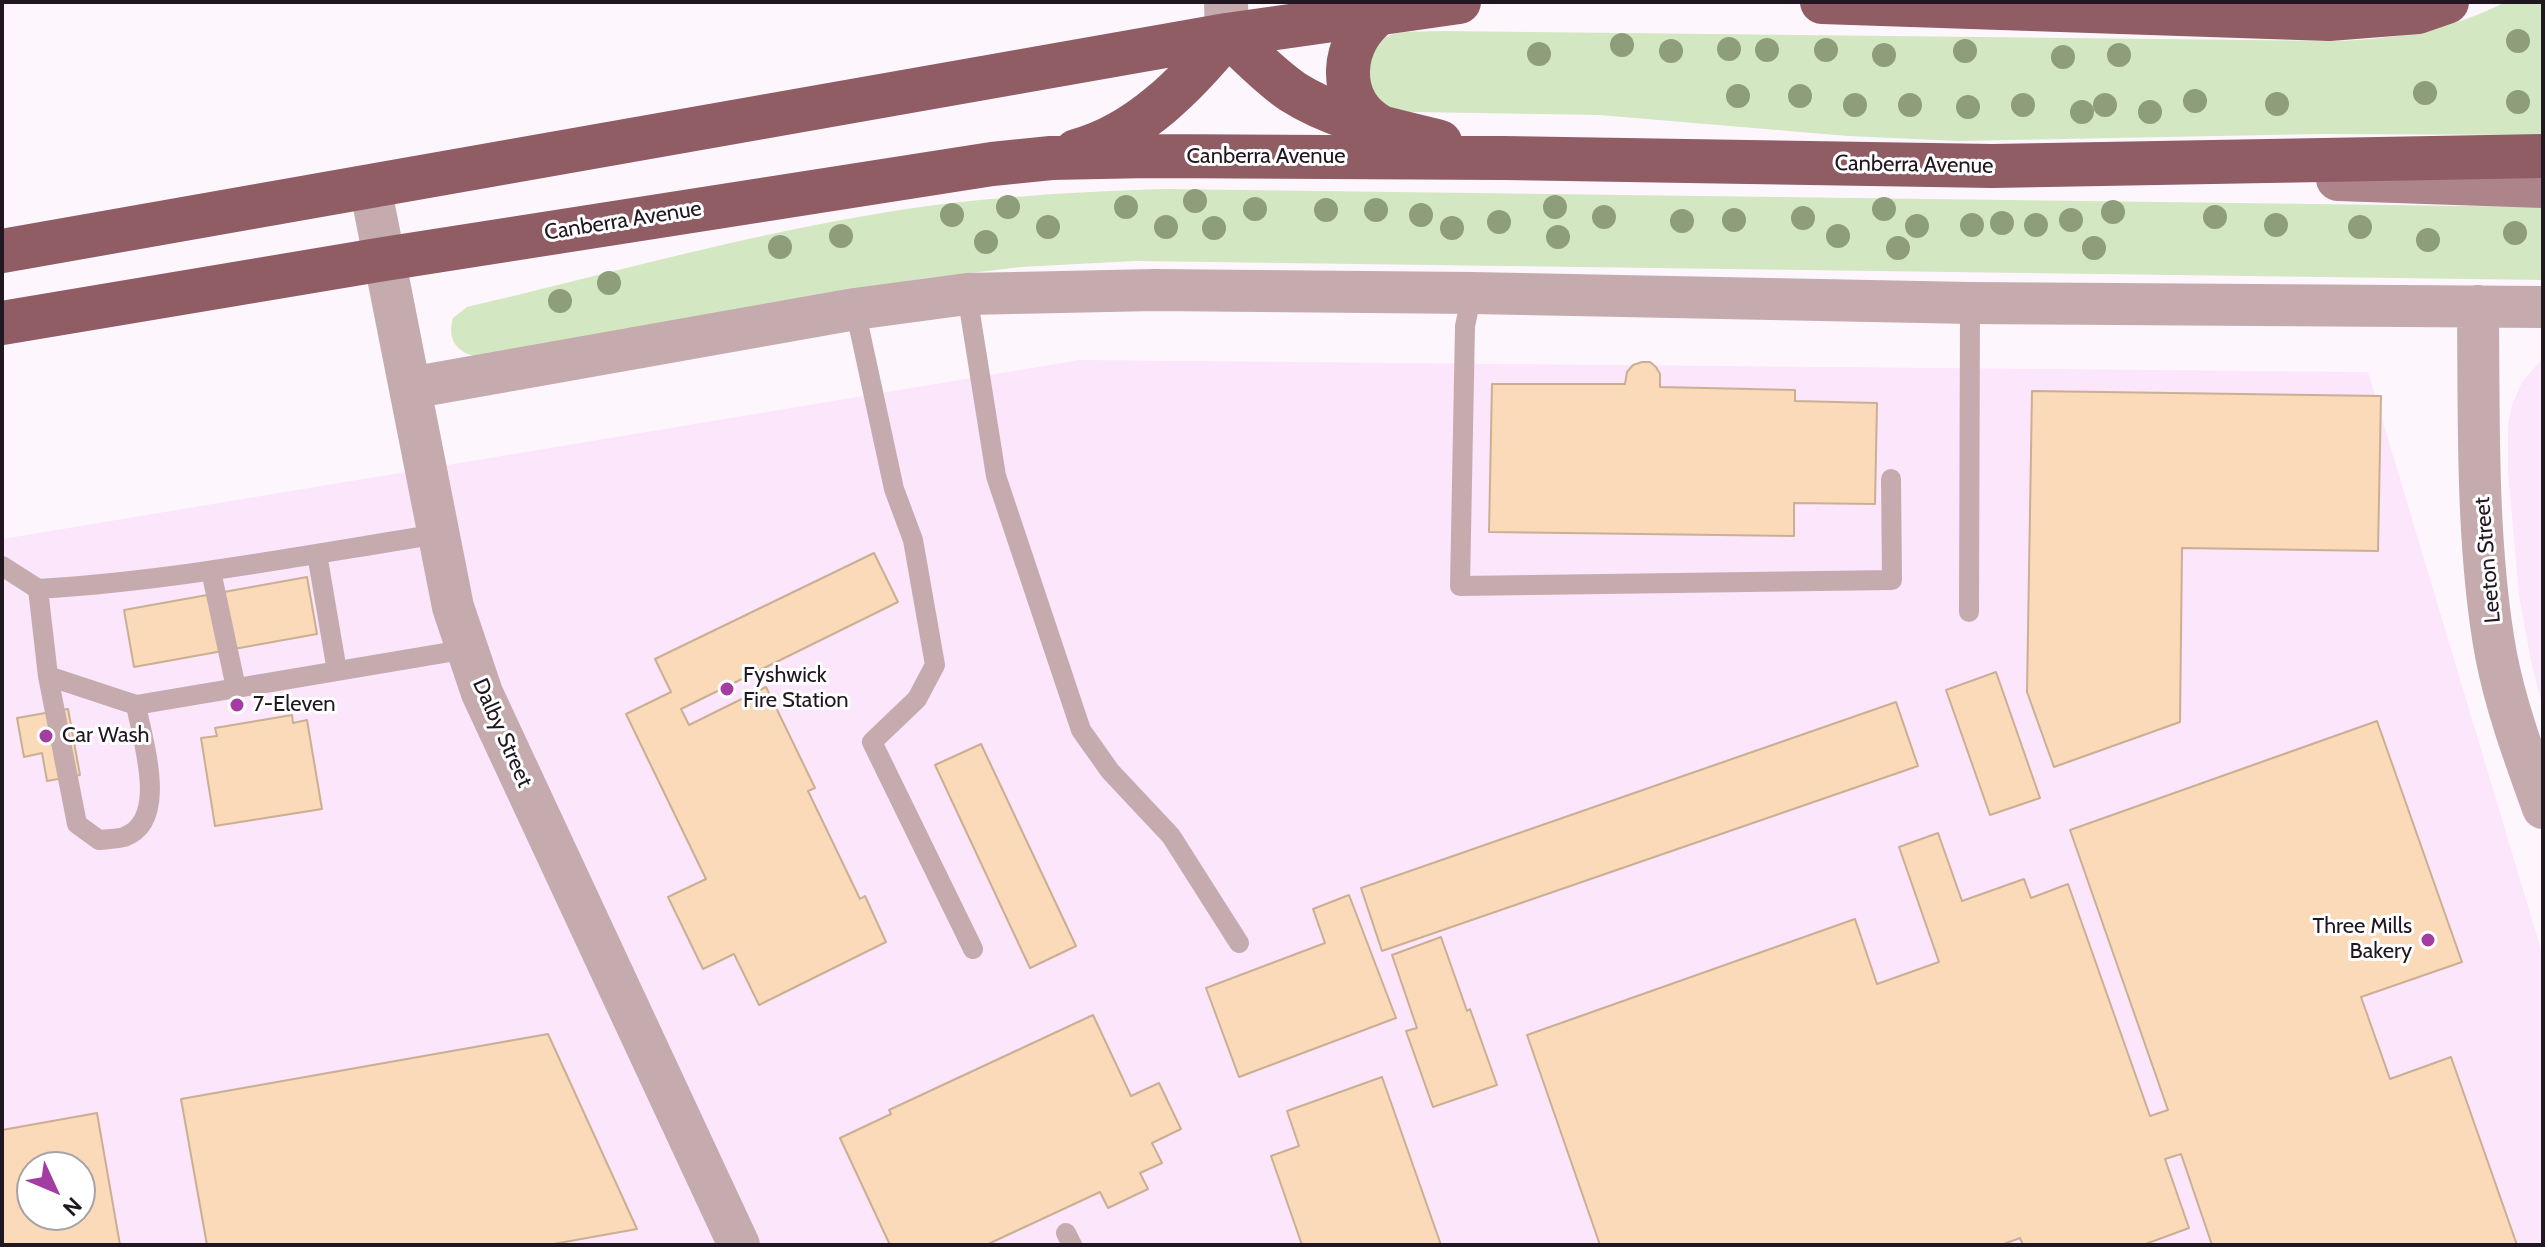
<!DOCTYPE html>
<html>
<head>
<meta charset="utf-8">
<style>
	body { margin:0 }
	#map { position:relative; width:2545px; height:1247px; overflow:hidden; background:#fdf7fd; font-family:Cabin,sans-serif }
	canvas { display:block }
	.frame { position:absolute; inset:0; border:4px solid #211721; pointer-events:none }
	.north { position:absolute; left:16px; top:1151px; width:80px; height:80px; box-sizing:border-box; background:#fff; border:2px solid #a6a2a6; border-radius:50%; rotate:134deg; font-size:22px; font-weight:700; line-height:32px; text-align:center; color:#211721 }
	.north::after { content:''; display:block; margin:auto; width:28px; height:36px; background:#a33da1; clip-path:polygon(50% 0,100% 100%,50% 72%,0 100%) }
</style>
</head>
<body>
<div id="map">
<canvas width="2545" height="1247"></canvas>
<div class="frame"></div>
<div class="north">N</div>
</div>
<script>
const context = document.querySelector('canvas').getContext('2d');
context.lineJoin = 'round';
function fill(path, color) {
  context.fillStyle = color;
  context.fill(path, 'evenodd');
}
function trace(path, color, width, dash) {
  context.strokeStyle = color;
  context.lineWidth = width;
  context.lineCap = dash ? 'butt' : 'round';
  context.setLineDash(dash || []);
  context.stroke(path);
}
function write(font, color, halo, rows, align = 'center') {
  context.font = font + ' Cabin,sans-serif';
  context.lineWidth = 6;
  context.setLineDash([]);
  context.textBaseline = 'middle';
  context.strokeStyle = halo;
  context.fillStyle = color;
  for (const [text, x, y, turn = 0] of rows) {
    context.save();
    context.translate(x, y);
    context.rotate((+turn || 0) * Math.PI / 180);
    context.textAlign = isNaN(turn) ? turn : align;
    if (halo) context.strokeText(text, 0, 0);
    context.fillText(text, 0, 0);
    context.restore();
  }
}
fill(new Path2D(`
	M 2543,358 L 2543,709 L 2531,661 L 2519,595 L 2508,472 L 2508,425 L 2512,405 L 2522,382 Z
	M 1080,360 L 2368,372 L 2543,956 L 2543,1245 L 2,1245 L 2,539 ZM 32,1167 L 80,1167 L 80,1215 L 32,1215 Z`), '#fbe6fc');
fill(new Path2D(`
	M 2506,2 L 2543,2 L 2543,135 L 2320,134 L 1959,141 L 1848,136 L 1599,115 L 1412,112 C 1404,112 1394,112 1387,107 C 1362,91 1358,47 1390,35 C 1405,30 1426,32 1442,31 L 2338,41 C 2398,39 2452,29 2506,2 Z
	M 1167,189 L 2543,207 L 2543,280 L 1135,261 L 1021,267 L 921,279 L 475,356 C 455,352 447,337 453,318 L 467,307 C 599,276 731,239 864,216 C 965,198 1065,192 1167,189 Z`), '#d3e7c3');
const building = new Path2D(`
	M 1642,362 L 1650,362 L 1656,367 L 1660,374 L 1660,387 L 1795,390 L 1795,401 L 1877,403 L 1875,504 L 1794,503 L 1794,536 L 1489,532 L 1492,384 L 1625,384 L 1627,372 L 1633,365 Z
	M 2032,391 L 2381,396 L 2378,551 L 2182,548 L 2180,722 L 2054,767 L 2027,692 Z
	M 874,553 L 898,602 L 681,709 L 689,725 L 766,687 L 815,788 L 808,791 L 860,899 L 865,896 L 886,942 L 759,1005 L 734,954 L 703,969 L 668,897 L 706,879 L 626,714 L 671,692 L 655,659 Z
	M 307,577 L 317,634 L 134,667 L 124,610 Z
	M 1996,672 L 2040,798 L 1990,815 L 1946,690 Z
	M 1896,702 L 1918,766 L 1382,951 L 1361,888 Z
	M 68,709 L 80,775 L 47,781 L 42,753 L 24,757 L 17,718 Z
	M 292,715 L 293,723 L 307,720 L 322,809 L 215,826 L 201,738 L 217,736 L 215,728 Z
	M 2377,721 L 2462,962 L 2361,997 L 2390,1079 L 2451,1057 L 2517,1245 L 2212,1245 L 2181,1154 L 2165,1159 L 2189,1228 L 2143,1245 L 2023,1245 L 2020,1238 L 2001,1245 L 1600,1245 L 1527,1035 L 1855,919 L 1877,984 L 1939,962 L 1899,847 L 1938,833 L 1962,901 L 2024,879 L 2031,898 L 2068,884 L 2150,1116 L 2168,1110 L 2070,830 Z
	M 981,744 L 1076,946 L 1030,968 L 935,765 Z
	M 1349,895 L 1396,1018 L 1239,1077 L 1206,988 L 1325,943 L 1313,909 Z
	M 1441,937 L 1467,1011 L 1470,1009 L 1497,1085 L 1433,1107 L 1406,1031 L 1417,1028 L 1392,955 Z
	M 1093,1015 L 1131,1096 L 1159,1083 L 1181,1129 L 1152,1143 L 1162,1163 L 1140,1173 L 1148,1189 L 1108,1208 L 1100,1192 L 986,1245 L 890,1245 L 840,1138 L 891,1114 L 889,1110 Z
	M 548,1034 L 637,1229 L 548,1245 L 207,1245 L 181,1099 Z
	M 1382,1077 L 1441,1245 L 1302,1245 L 1271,1156 L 1299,1146 L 1287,1111 Z
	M 97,1113 L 120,1245 L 2,1245 L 2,1130 ZM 32,1167 L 80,1167 L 80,1215 L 32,1215 Z`);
fill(building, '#fadab8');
trace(building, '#caaf93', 2);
trace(new Path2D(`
	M 1472,293 L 1465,326 L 1460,586 L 1892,580 L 1891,479
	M 967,294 L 996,476 L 1081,730 L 1110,771 L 1171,836 L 1239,943
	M 855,309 L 894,489 L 913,540 L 935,665 L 917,699 L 872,742 L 973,949
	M 317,554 L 337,671
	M 2,566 L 38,589 L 48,676 L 77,824 L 99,840 C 107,839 117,839 124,837 C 170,821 142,739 136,705
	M 211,571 L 236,688
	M 38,589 C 173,581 306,555 439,534
	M 1969,612 L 1970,303
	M 48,676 L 136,705 L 468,649
	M 1066,1233 L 1072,1245`), '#c6abae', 20);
trace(new Path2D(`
	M 370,186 L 453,607 L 482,693 L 739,1245
	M 2478,306 C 2479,417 2476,546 2496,655 C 2506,707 2525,758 2543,808
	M 410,388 L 855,309 L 967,294 L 1155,290 L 1472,293 L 1970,303 L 2543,307`), '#c6abae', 42);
trace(new Path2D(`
	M 1226,2 L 1227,35`), '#c6abae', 44);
trace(new Path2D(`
	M 2338,179 L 2543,186`), '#ac848a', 44);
trace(new Path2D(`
	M 1822,2 L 2329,19 L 2418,12 L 2447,2
	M 1227,35 C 1249,53 1269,76 1293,92 C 1337,120 1390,129 1440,142
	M 1379,126 C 1335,101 1340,40 1380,13
	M 1076,151 C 1138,135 1188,83 1227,35
	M 2,251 L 1227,35 L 1459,2
	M 2,323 L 384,259 L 992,164 L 1051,158 L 1150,156 L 1504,158 L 1992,166 L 2543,156`), '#905d65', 44);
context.fillStyle = '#8e9d7a';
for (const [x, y] of [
	[2518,41],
	[1622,45],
	[1729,49],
	[1767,50],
	[1826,50],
	[1671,51],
	[1965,51],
	[1539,54],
	[1884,55],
	[2119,55],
	[2063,57],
	[2425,93],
	[1738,96],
	[1800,96],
	[2195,101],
	[2518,102],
	[2277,104],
	[1855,105],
	[1910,105],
	[2023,105],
	[2105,105],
	[1968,107],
	[2082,112],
	[2150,112],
	[1195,201],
	[1008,207],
	[1126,207],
	[1555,207],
	[1255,209],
	[1884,209],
	[1326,210],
	[1376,210],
	[2113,212],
	[952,215],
	[1421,215],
	[1604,217],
	[2215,217],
	[1803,218],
	[1734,220],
	[2071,220],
	[1682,221],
	[1499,222],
	[2002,223],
	[1972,225],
	[2036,225],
	[2276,225],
	[1917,226],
	[1048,227],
	[1166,227],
	[2360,227],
	[1214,228],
	[1452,228],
	[2515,233],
	[841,236],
	[1838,236],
	[1558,237],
	[2428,240],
	[986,242],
	[780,247],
	[1898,248],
	[2094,248],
	[609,283],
	[560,301]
]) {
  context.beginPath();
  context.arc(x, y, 12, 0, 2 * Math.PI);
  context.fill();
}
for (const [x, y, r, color] of [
	[727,689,8,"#a33da1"],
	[237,705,8,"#a33da1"],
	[46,736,8,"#a33da1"],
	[2428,940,8,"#a33da1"]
]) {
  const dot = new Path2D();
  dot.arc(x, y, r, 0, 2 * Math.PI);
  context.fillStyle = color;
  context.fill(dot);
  trace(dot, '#fff', 3);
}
write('22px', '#211721', '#fff', [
	["Canberra Avenue",1266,157],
	["Canberra Avenue",1914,165,1],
	["Canberra Avenue",623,221,-9],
	["Leeton Street",2488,560,-95],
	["Dalby Street",502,733,66]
]);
write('22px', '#211721', '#fff', [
	["Fyshwick",743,676],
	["Fire Station",743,701],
	["7-Eleven",253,705],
	["Car Wash",62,736],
	["Three Mills",2412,927,"right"],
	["Bakery",2412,952,"right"]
], 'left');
</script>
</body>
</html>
